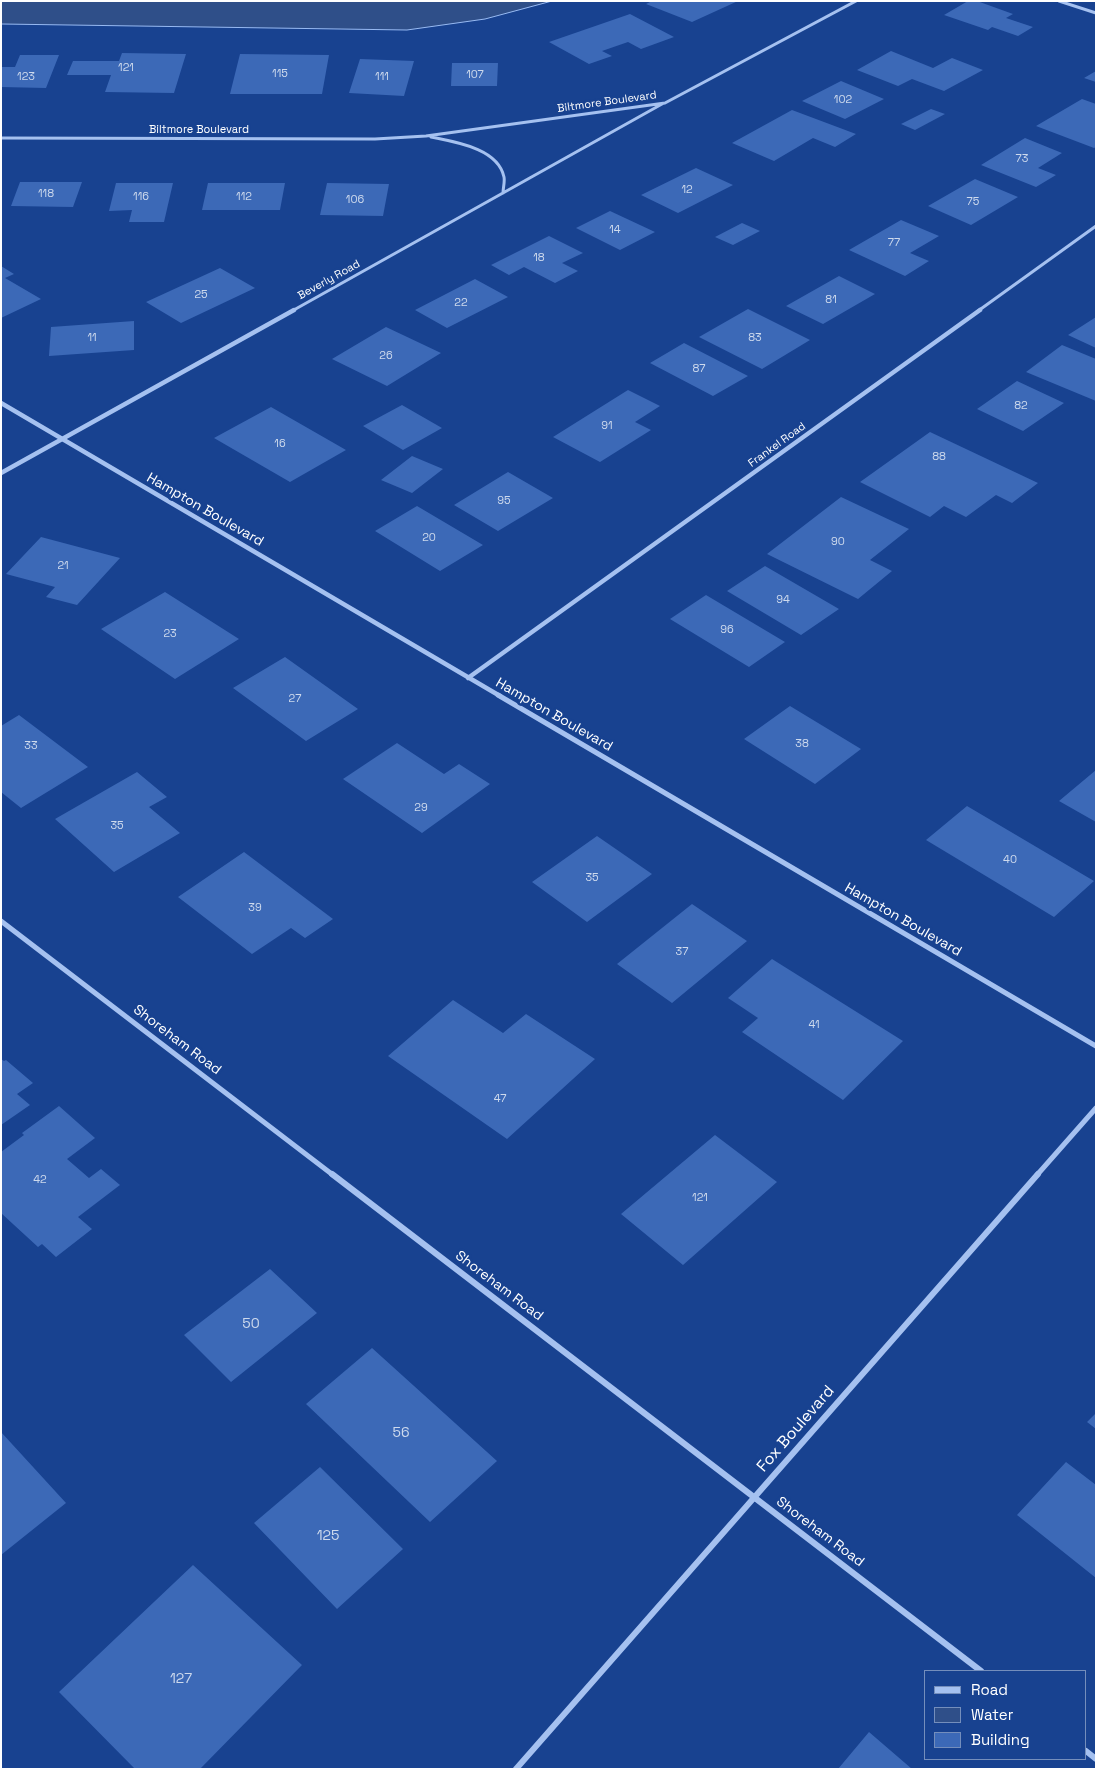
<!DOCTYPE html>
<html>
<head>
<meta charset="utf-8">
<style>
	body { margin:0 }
	#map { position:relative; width:1097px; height:1770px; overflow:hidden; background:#184290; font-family:"Space Grotesk",sans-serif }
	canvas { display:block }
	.frame { position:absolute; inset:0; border:2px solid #fff; pointer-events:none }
	.legend { position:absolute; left:924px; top:1670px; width:162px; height:90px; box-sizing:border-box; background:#184290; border:1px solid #748ebc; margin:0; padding:6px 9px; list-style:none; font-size:15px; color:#fff }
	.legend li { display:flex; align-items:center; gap:10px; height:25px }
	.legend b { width:25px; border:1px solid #748ebc }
</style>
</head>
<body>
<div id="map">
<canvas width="1097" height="1770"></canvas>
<div class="frame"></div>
<ul class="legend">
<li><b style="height:6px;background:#a5c1f0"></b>Road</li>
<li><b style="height:14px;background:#2f4f89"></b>Water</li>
<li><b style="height:14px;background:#3c69b7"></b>Building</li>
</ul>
</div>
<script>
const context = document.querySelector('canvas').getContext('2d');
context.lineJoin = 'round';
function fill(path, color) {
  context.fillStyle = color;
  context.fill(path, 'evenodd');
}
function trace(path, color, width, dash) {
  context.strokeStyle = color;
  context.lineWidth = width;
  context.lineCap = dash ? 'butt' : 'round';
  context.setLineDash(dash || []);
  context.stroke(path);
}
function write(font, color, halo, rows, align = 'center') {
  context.font = font + ' "Space Grotesk",sans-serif';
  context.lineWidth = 5;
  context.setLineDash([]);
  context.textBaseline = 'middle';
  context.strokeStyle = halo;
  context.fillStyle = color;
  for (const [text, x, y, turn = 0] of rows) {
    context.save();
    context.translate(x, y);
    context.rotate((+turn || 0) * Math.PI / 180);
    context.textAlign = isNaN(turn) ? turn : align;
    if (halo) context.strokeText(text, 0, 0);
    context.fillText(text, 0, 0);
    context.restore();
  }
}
const water = new Path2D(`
	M 1,1 L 552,1 L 485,19 L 407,30 L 1,24 Z`);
fill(water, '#2f4f89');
trace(water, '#98baf2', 1);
fill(new Path2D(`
	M 652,1 L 738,1 L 692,22 L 646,4 Z
	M 968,1 L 977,1 L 1013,14 L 1006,18 L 1033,27 L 1018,36 L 992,27 L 988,30 L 944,15 Z
	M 630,14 L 674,37 L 641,49 L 628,42 L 602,51 L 612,56 L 589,64 L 549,42 Z
	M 891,51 L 933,68 L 952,58 L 983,70 L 944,91 L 912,79 L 898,86 L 857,70 Z
	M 122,53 L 186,54 L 174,93 L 105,92 L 111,75 L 67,75 L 73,61 L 119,61 Z
	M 240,54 L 329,55 L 322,94 L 230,94 Z
	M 20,55 L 59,55 L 46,88 L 1,87 L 1,67 L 15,67 Z
	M 360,59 L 414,61 L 404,96 L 349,93 Z
	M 452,63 L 498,63 L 497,86 L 451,86 Z
	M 1096,71 L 1096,82 L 1084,78 Z
	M 841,81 L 884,99 L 845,119 L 802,101 Z
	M 1082,99 L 1096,104 L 1096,147 L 1094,148 L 1036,126 Z
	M 931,109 L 945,114 L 915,130 L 901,124 Z
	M 792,110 L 856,134 L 835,147 L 813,138 L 774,161 L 732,143 Z
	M 1025,138 L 1062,153 L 1038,168 L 1056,175 L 1036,187 L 981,165 Z
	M 696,168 L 733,185 L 678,213 L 641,195 Z
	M 975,179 L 1018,197 L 971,225 L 928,206 Z
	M 20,182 L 82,182 L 73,207 L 11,206 Z
	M 116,183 L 173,183 L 164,222 L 129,222 L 132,210 L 109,211 Z
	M 208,183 L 285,183 L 280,210 L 202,210 Z
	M 327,183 L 389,184 L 383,216 L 320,215 Z
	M 610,211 L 655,232 L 620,250 L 576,228 Z
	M 901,220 L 939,236 L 910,253 L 929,261 L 905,276 L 849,250 Z
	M 742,223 L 760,231 L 733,245 L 715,237 Z
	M 549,236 L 583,253 L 562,263 L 578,271 L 555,283 L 524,267 L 509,275 L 491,265 Z
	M 1,266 L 14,274 L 5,278 L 41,299 L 1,318 Z
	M 220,268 L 255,288 L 181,323 L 146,302 Z
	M 839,276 L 875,294 L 823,324 L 786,306 Z
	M 475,279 L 508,297 L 447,328 L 415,310 Z
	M 748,309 L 810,340 L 762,369 L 699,337 Z
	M 1096,317 L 1096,348 L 1068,335 Z
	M 134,321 L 134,350 L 49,356 L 51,327 Z
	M 386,327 L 441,353 L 387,386 L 332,359 Z
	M 684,343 L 748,376 L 713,396 L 650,363 Z
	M 1062,345 L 1096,359 L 1096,401 L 1026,372 Z
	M 1017,381 L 1064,403 L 1023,431 L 977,409 Z
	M 628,390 L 660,406 L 635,422 L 651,430 L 600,462 L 553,437 Z
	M 402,405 L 442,428 L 403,450 L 363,426 Z
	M 271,407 L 346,450 L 290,482 L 214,438 Z
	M 930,432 L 1038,483 L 1012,503 L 996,495 L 966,517 L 944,506 L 930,517 L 860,482 Z
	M 412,456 L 443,469 L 412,493 L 381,480 Z
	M 508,472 L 553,498 L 498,531 L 454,505 Z
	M 841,497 L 909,529 L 870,560 L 892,571 L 858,599 L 767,554 Z
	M 417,506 L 483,545 L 440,571 L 375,531 Z
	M 41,537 L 120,558 L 77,605 L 46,597 L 55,587 L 6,574 Z
	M 765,566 L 839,609 L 801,635 L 727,591 Z
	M 165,592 L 239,639 L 175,679 L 101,629 Z
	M 706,595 L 785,642 L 749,667 L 670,619 Z
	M 285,657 L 358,709 L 306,741 L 233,688 Z
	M 790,706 L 861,749 L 815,784 L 744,739 Z
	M 19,715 L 88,767 L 21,808 L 1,792 L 1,726 Z
	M 397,743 L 444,774 L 459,764 L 490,784 L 422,833 L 343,779 Z
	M 1096,770 L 1096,822 L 1059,801 Z
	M 137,772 L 167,797 L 149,807 L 180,833 L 114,872 L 55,819 Z
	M 967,806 L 1094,881 L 1054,917 L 926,840 Z
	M 597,836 L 652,874 L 587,922 L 532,882 Z
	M 244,852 L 333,919 L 305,938 L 291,928 L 252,954 L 178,897 Z
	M 692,904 L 747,941 L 672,1003 L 617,964 Z
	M 772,959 L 903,1041 L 843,1100 L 742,1032 L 758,1018 L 728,998 Z
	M 453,1000 L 503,1033 L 526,1014 L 595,1059 L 507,1139 L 388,1056 Z
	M 1,1059 L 4,1061 L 6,1060 L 33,1083 L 17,1094 L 30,1105 L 1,1125 Z
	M 59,1106 L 95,1138 L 67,1159 L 89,1178 L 101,1169 L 120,1185 L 78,1217 L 92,1229 L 56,1257 L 42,1244 L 38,1247 L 1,1213 L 1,1152 L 24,1135 L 22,1133 Z
	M 715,1135 L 777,1182 L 683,1265 L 621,1214 Z
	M 270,1269 L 317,1313 L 231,1382 L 184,1335 Z
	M 372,1348 L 497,1461 L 430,1522 L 306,1404 Z
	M 1096,1413 L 1096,1429 L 1087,1422 Z
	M 1,1432 L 66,1503 L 1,1555 Z
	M 1066,1462 L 1096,1485 L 1096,1578 L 1017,1515 Z
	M 320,1467 L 403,1549 L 337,1609 L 254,1523 Z
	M 193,1565 L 302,1665 L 200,1769 L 135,1769 L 59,1692 Z
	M 869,1732 L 912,1769 L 838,1769 Z`), '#3c69b7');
trace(new Path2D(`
	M 1059,1 L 1096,13
	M 431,137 C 455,142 498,148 504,177 C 505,182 503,188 503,193
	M 1,138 L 375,139 L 426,136 L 665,103 L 856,1
	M 292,311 L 662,104
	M 978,311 L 1096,226`), '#a5c1f0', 3);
trace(new Path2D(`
	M 1,403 L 500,696
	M 1,473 L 294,310
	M 468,678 L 980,310`), '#a5c1f0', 4.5);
trace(new Path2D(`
	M 498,695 L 1096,1046
	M 1,921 L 333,1175
	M 1037,1175 L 1096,1108`), '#a5c1f0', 5);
trace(new Path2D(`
	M 332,1174 L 981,1671
	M 1086,1751 L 1096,1759
	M 516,1769 L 1038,1174`), '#a5c1f0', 6);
write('11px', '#cedaed', null, [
	["121",126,68],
	["115",280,74],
	["107",475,75],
	["123",26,77],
	["111",382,77],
	["102",843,100],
	["73",1022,159],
	["12",687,190],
	["118",46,194],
	["116",141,197],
	["112",244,197],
	["106",355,200],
	["75",973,202],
	["14",615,230],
	["77",894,243],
	["18",539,258],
	["25",201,295],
	["81",831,300],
	["22",461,303],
	["11",92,338],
	["83",755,338],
	["26",386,356],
	["87",699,369],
	["82",1021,406],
	["91",607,426],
	["16",280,444],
	["88",939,457],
	["95",504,501],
	["20",429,538],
	["90",838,542],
	["21",63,566],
	["94",783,600],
	["96",727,630],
	["23",170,634],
	["27",295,699],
	["38",802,744],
	["33",31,746],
	["29",421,808],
	["35",117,826],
	["40",1010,860],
	["35",592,878],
	["39",255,908],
	["37",682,952],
	["41",814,1025],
	["47",500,1099],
	["42",40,1180],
	["121",700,1198]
]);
write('11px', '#fff', '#184290', [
	["Biltmore Boulevard",607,102,-8],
	["Biltmore Boulevard",199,130],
	["Beverly Road",329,280,-29],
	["Frankel Road",777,445,-36]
]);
write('14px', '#fff', '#184290', [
	["Hampton Boulevard",205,510,30],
	["Hampton Boulevard",554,715,30],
	["Hampton Boulevard",903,920,30],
	["Shoreham Road",177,1040,37],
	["Shoreham Road",499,1286,37],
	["Shoreham Road",820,1532,37]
]);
write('14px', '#cedaed', null, [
	["50",251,1324],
	["56",401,1433],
	["125",328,1536],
	["127",181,1679]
]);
write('16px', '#fff', '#184290', [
	["Fox Boulevard",796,1429,-49]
]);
</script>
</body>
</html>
